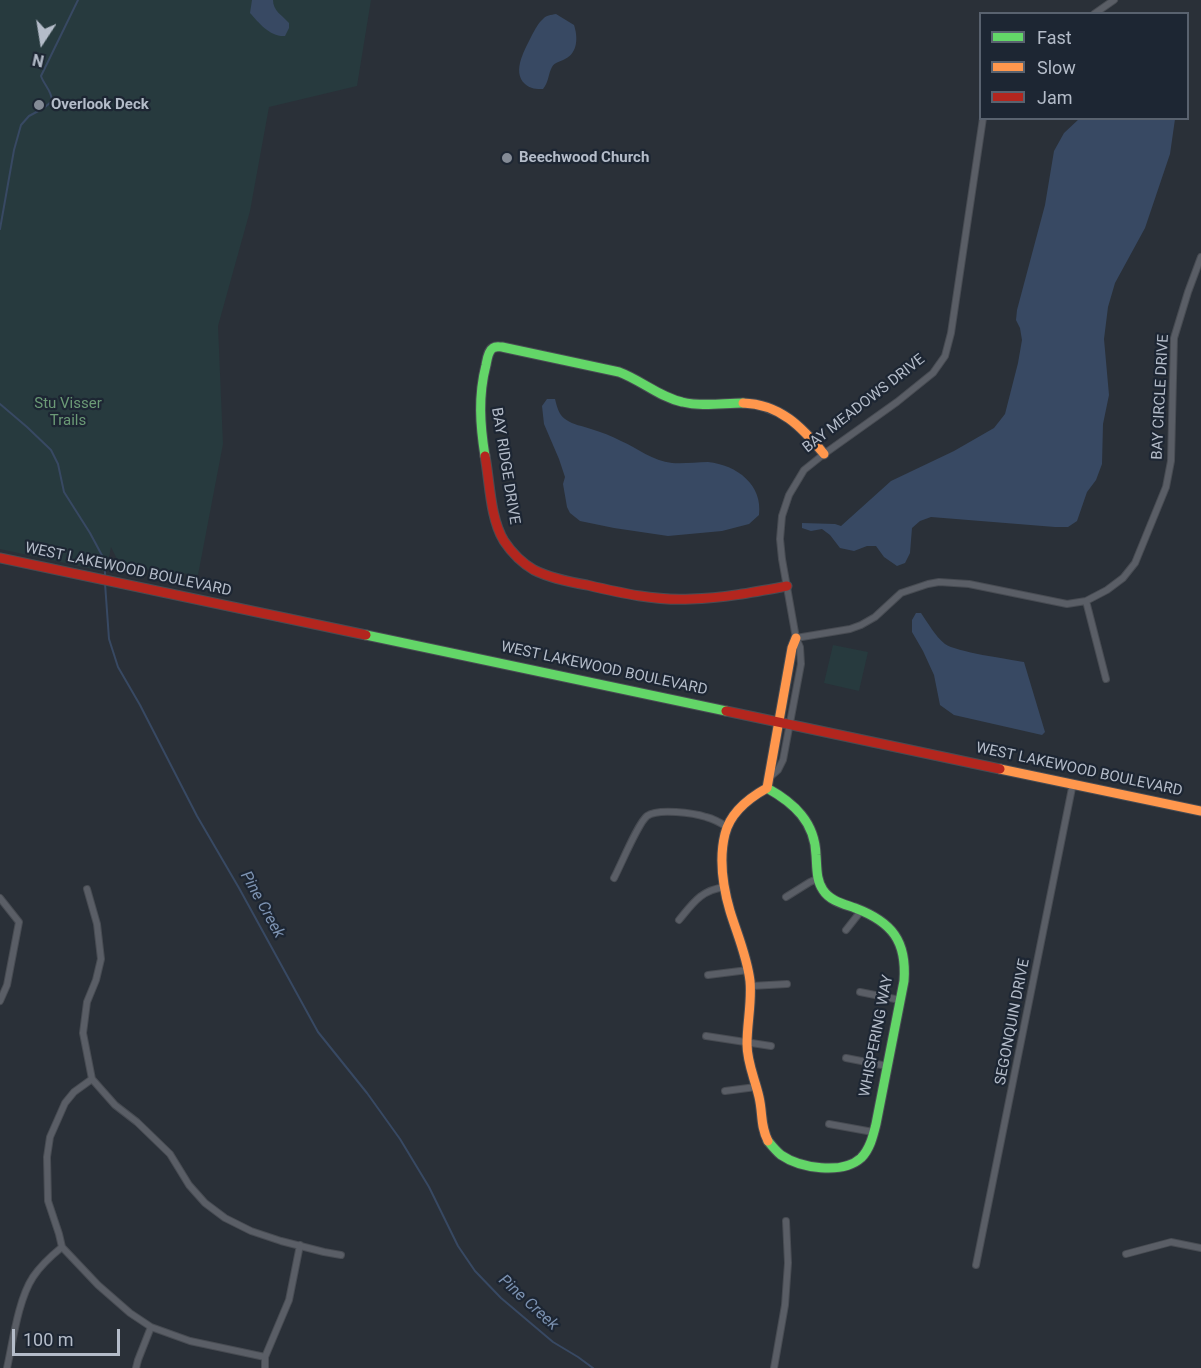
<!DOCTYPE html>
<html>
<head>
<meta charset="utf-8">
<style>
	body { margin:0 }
	#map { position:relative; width:1201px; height:1368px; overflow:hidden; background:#2a3038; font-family:Roboto,sans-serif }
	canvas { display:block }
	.legend { position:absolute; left:979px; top:12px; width:210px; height:108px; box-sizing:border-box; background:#1d2633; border:2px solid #59626f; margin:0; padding:8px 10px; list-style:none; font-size:18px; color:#b4bcc9 }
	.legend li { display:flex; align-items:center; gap:12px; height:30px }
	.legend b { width:30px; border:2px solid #59626f }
	.north { position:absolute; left:12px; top:12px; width:60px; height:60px; -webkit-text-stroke:4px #1d2633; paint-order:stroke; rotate:192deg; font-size:16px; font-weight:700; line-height:24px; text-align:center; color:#b4bcc9 }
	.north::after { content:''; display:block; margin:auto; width:21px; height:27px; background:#b4bcc9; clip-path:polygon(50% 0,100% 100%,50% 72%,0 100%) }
	.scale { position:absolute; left:12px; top:1329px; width:108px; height:27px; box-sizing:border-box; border:3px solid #b4bcc9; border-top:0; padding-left:8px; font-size:18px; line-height:21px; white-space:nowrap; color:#b4bcc9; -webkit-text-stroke:4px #1d2633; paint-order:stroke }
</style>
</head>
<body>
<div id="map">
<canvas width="1201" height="1368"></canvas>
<ul class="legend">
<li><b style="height:8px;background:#63d668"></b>Fast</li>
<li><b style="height:8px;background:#ff974d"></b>Slow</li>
<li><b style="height:8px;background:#b3261e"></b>Jam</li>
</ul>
<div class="north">N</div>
<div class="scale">100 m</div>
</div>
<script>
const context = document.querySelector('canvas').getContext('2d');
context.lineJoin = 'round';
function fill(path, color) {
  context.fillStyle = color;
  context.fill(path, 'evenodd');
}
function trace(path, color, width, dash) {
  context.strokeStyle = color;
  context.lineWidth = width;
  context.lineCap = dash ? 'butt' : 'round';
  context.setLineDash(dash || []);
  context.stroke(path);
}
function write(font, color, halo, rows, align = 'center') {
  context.font = font + ' Roboto,sans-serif';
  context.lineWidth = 4.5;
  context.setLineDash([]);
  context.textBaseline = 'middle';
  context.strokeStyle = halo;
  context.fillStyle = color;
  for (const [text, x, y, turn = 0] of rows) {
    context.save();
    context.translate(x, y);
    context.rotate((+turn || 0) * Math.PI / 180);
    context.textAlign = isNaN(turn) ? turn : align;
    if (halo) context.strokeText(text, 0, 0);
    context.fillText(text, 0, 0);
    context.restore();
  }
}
fill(new Path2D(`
	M 0,0 L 371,0 L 357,86 L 269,107 L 250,211 L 218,326 L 223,444 L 198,575 L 121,567 L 111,547 L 106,572 L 0,549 Z
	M 833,645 L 868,652 L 859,691 L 824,683 Z`), '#273a3e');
fill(new Path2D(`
	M 252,0 L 273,0 C 273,11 282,15 289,23 L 289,28 L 285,36 C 270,37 259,23 250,13 Z
	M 556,14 L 574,25 C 578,37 578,53 565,59 C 560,62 555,62 552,67 C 548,74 549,82 543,89 C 536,89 531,89 525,84 C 511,71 526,48 532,35 C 535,30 538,23 543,19 C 546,15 551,15 556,14 Z
	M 1079,119 L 1175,119 L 1170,154 L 1145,228 L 1115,283 L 1108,307 L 1104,339 L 1109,395 L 1103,424 L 1102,464 L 1096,480 L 1087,492 L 1077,521 L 1068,527 L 1055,527 L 931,517 L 920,521 L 912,528 L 910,553 L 905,563 L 897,566 L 884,557 L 876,546 L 867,546 L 854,551 L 840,548 L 830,535 L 822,529 L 811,531 L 802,528 L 802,523 L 835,524 L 841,526 L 891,481 L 954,451 L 994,428 L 1005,414 L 1018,363 L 1022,340 L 1020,328 L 1016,320 L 1017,310 L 1045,205 L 1054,151 L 1064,133 Z
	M 547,399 L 555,399 C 557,407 559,415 565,419 C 573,425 583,426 591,429 C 601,432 612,436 621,441 C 637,448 653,461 672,463 C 684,464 696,462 708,462 C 737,465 763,485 759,515 L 749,524 L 722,531 L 668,536 L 614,528 L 580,521 L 570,513 L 567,507 L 563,484 L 565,477 L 559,459 L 544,424 L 542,406 Z
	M 916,613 L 921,613 C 928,623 935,636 945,644 C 956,652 1008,659 1024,662 L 1045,732 L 1042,735 L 954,715 L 940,705 L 934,675 L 923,651 L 912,632 L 912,620 Z`), '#384963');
trace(new Path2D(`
	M 0,229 L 14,150 L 21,125 L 29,116 L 44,108 L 52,101 C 52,91 44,85 41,76 L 78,0
	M 0,404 L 27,427 L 51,450 L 58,464 L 64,492 L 90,533 L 105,561 L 105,577
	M 105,583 L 109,639 L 118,667 L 140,705 L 197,816 L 239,888 L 318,1032 L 367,1093 L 400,1139 L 429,1187 L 458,1246 L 475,1271 L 501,1298 L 553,1342 L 578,1357 L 593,1368`), '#384963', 2);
const street = new Path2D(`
	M 1094,14 L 1114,0
	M 1086,601 L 1106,679
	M 796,638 L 850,629 L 861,625 L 875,617 L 901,593 L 928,584 L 939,582 L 969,584 L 1067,604 L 1086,601 L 1107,590 L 1123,578 L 1135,563 L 1166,487 L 1171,461 L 1174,338 L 1188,292 L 1201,257
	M 770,777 L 778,770 L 783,760 L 801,664 L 800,647 L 796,638 L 782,559 L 780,539 L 782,516 L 789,495 L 804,470 L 824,454 L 897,402 L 933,373 L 945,356 L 951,333 L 983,118
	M 614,878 C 621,865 638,823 647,816 C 658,808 694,813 706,817 C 714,819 721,823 727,827
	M 87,889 L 97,924 L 101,959 L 96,980 L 87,1002 L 83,1033 L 92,1079 L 115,1105 L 137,1122 L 170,1154 L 189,1185 L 205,1203 L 225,1218 L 251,1231 L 281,1241 L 324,1252 L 341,1255
	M 786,897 L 810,882 L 817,879
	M 0,898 L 19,922 L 7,985 L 0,1001
	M 679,920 C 693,903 701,890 725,887
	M 846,930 L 861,911
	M 708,975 L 748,970
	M 751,986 L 787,984
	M 860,992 L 900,1000
	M 706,1036 L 771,1046
	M 846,1058 L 887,1066
	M 92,1079 L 74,1092 L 65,1103 L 50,1137 L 47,1157 L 48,1201 L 59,1234 L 62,1247 L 98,1285 L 130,1313 L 151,1327 L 190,1341 L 265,1357
	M 725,1091 L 756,1087
	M 829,1124 L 873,1132
	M 1126,1254 L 1171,1242 L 1201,1248
	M 976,1265 L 1073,783
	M 7,1368 C 13,1341 18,1300 33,1277 C 41,1265 51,1256 62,1247
	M 136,1368 L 138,1360 L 151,1327
	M 265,1368 L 265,1357 L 289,1300 L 300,1245
	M 774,1368 L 785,1305 L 788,1263 L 786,1221`);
const fast = new Path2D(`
	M 485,456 C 480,425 478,396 486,365 C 487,360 488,351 493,348 C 496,346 499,347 502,347 L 619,372 C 641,380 659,397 682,402 C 702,407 723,403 743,403
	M 366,635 L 726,711
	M 767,788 C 794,803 815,822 816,855 C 817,867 816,880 823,890 C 830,901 844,904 855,908 C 892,922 907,941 904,981 L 876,1124 C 873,1136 870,1149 861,1158 C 842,1175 800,1168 781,1155 C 776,1151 772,1146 768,1141`);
const slow = new Path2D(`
	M 743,403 C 780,404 802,427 824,454
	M 1000,769 L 1201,811
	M 768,1141 C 760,1125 763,1114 759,1097 C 755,1079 747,1063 747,1044 C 747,1023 752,1002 750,981 C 747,956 737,934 730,911 C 723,887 719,858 725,834 C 730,813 749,798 767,788 L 792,648 L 796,638`);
const jam = new Path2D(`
	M 485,456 C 490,483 490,518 504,541 C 512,553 522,563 534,570 C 550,578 569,582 587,585 C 621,593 656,601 691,599 C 724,598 755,592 787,586
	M 0,558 L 366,635
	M 726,711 L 1000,769`);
trace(street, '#484c53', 8);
trace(fast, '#484c53', 11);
trace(slow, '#484c53', 11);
trace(jam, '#484c53', 11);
trace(street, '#5a5e66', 6);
trace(fast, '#63d668', 9);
trace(slow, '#ff974d', 9);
trace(jam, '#b3261e', 9);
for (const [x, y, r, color] of [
	[39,105,6,"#848b96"],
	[507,158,6,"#848b96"]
]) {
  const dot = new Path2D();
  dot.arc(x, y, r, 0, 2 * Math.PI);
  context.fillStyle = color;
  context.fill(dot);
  trace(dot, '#1d2633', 2);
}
write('bold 15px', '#b4bcc9', '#1d2633', [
	["Overlook Deck",51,105],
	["Beechwood Church",519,158]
], 'left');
write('15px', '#b4bcc9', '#1d2633', [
	["BAY CIRCLE DRIVE",1161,397,-87],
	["BAY MEADOWS DRIVE",864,404,-38],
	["BAY RIDGE DRIVE",505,466,81],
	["WEST LAKEWOOD BOULEVARD",128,570,12],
	["WEST LAKEWOOD BOULEVARD",604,669,12],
	["WEST LAKEWOOD BOULEVARD",1079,770,12],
	["SEGONQUIN DRIVE",1013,1022,-79],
	["WHISPERING WAY",877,1036,-79]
]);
write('15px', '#6b9a76', '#1d2633', [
	["Stu Visser",68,404],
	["Trails",68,421]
]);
write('italic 16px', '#7c92b1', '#1d2633', [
	["Pine Creek",262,905,61],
	["Pine Creek",528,1303,42]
]);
</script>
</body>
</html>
